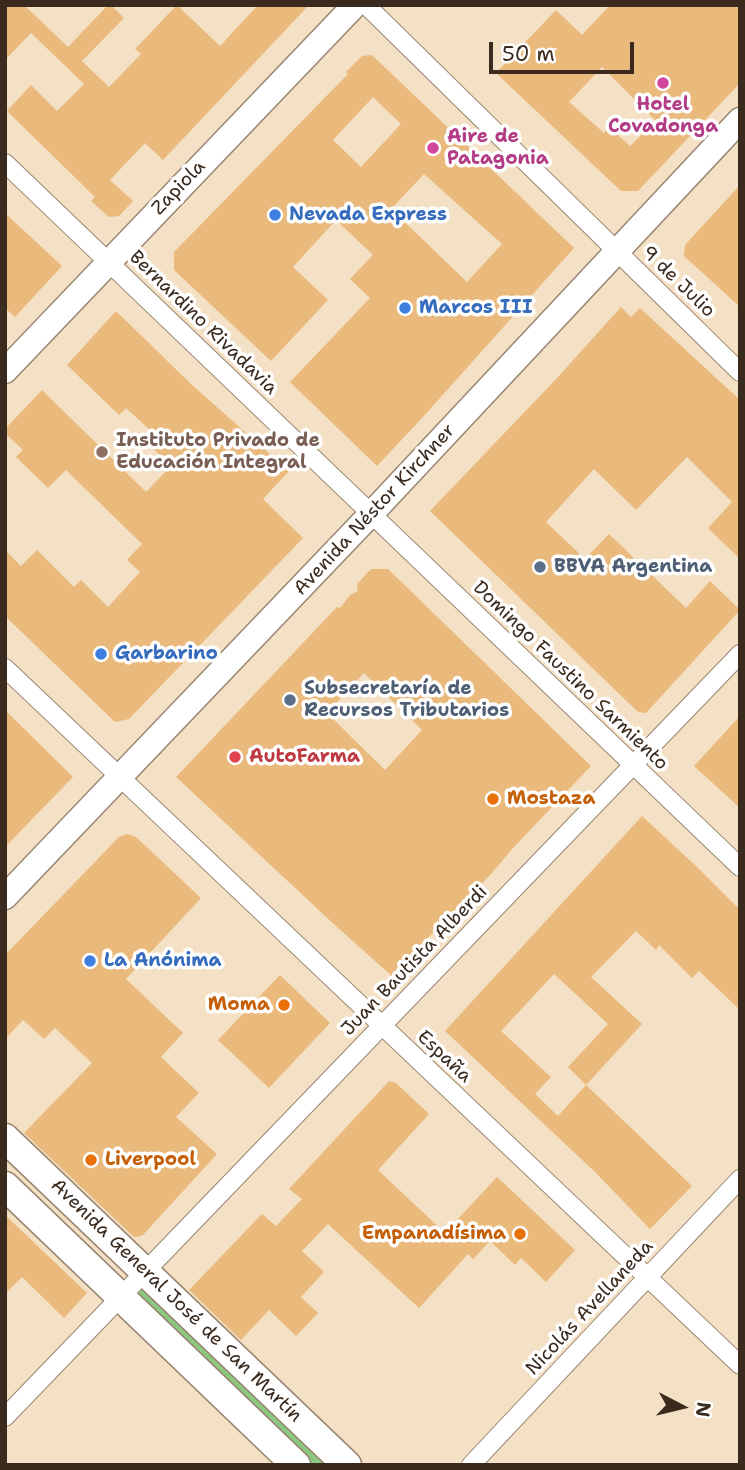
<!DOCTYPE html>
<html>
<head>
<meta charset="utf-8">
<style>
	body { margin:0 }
	#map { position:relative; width:745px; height:1470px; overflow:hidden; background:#f4e0c4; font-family:"Shantell Sans",sans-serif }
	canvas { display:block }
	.frame { position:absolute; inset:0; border:7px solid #3b2a1e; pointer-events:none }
	.north { position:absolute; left:647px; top:1372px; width:70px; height:70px; -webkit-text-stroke:5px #fff; paint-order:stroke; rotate:97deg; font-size:19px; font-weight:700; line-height:28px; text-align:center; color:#3b2a1e }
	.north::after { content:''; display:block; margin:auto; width:24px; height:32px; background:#3b2a1e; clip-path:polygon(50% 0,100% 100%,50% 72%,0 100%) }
	.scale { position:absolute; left:489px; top:42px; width:145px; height:32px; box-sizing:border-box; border:4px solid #3b2a1e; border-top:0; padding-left:9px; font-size:21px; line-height:24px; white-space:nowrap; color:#3b2a1e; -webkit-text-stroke:5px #fff; paint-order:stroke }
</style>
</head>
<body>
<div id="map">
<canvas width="745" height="1470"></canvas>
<div class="frame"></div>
<div class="north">N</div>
<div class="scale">50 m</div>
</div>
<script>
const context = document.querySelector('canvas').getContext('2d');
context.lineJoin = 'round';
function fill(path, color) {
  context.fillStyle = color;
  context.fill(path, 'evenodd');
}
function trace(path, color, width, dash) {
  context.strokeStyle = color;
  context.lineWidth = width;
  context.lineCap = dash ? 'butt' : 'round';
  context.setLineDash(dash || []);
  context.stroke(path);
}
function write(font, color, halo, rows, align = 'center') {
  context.font = font + ' "Shantell Sans",sans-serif';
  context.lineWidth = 7;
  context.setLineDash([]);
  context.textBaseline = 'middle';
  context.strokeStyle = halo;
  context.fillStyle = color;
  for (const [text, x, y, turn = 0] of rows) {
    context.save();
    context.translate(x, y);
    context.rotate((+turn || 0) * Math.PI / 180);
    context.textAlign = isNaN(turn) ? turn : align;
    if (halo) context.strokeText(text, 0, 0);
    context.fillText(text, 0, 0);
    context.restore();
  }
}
fill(new Path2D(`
	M 143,1289 L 336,1465 L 310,1465 L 136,1301 L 138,1293 Z`), '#8bc980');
fill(new Path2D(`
	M 5,5 L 24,5 L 68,47 L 108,5 L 111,5 L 124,18 L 82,61 L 109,87 L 141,54 L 135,49 L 177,5 L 220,46 L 258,5 L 309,5 L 163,160 L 145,143 L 110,180 L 133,201 L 119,216 L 109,217 L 91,201 L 95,197 L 7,111 L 31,85 L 57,111 L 84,84 L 31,33 L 5,60 Z
	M 610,5 L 740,5 L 740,83 L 638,191 L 621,191 L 496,73 L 556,10 L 582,35 ZM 602,67 L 656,121 L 630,146 L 609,127 L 604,133 L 569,102 Z
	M 372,55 L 574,248 L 423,417 L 377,466 L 290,382 L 370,298 L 350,279 L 373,255 L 336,220 L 293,267 L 328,300 L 271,361 L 174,270 L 174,252 L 348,74 L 346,72 L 362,56 ZM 373,97 L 401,124 L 361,167 L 333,140 ZM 424,174 L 502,244 L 467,282 L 391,209 Z
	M 740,185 L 740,307 L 684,256 L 685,245 Z
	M 5,213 L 62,266 L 15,317 L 5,308 Z
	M 621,307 L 631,317 L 640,308 L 740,400 L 740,559 L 708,528 L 732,502 L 687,457 L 636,510 L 594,469 L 546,522 L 585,559 L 609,534 L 686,608 L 710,581 L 740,610 L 646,713 L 638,712 L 430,511 L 558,377 Z
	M 116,311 L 192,385 L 289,471 L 263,499 L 303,538 L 129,719 L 115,722 L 5,616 L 5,550 L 21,566 L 37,550 L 74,587 L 81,580 L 108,607 L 140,572 L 127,560 L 142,544 L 66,470 L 48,488 L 16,457 L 23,450 L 5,433 L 5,429 L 42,390 L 146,492 L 171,466 L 142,438 L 150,430 L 126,408 L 119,415 L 67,365 Z
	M 371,569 L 388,569 L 591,766 L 514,847 L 491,874 L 422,944 L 393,977 L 337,927 L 176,777 L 337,607 L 340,608 L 350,595 L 358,591 L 357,584 ZM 364,673 L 422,730 L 385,770 L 327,713 Z
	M 5,710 L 73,777 L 5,847 Z
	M 740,716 L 740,808 L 694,766 Z
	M 642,816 L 697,867 L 740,910 L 740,1010 L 699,971 L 692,978 L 659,945 L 656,950 L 636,931 L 591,977 L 642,1024 L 586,1085 L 692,1186 L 650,1229 L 595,1172 L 445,1031 ZM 554,974 L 608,1024 L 568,1067 L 586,1085 L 558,1116 L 535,1094 L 551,1077 L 501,1031 Z
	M 127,834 L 136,837 L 201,898 L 126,979 L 183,1033 L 161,1057 L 199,1093 L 176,1117 L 217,1154 L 142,1236 L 134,1237 L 24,1133 L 92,1063 L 55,1028 L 44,1039 L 23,1020 L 5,1039 L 5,955 L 119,837 Z
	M 280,975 L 330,1023 L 269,1088 L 218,1040 Z
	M 389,1081 L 396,1083 L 429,1114 L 378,1170 L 445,1233 L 497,1177 L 575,1250 L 546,1282 L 521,1258 L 515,1265 L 490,1241 L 473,1259 L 468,1254 L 419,1308 L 328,1224 L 302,1251 L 324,1272 L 301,1297 L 318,1313 L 296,1336 L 269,1310 L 241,1340 L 189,1290 L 262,1214 L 276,1226 L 302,1199 L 289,1189 Z
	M 5,1215 L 87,1293 L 64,1318 L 22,1277 L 5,1294 Z`), '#eab97c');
const street = new Path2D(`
	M 366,5 L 740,372
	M 5,163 L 740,867
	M 5,668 L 740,1365
	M 5,1417 L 740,654
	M 471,1465 L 740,1179`);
const secondary = new Path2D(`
	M 5,371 L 355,5
	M 5,897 L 371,514 L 740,120`);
const primary = new Path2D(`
	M 5,1138 L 347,1465
	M 5,1186 L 296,1465`);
trace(street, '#988571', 20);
trace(secondary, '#988571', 27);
trace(primary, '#988571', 31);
trace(street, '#fff', 18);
trace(secondary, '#fff', 24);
trace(primary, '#fff', 28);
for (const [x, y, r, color] of [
	[663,83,7,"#d1479c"],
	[433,148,7,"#d1479c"],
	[275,215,7,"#3f7fe0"],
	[405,308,7,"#3f7fe0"],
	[102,452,7,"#8d6e63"],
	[540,567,7,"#5c6f8a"],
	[101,654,7,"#3f7fe0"],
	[290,700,7,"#5c6f8a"],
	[235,757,7,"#e0444e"],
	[493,799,7,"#e8710a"],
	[90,961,7,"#3f7fe0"],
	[284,1005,7,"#e8710a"],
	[91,1160,7,"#e8710a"],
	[520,1234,7,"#e8710a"]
]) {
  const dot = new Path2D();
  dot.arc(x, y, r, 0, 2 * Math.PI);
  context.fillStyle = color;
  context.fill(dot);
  trace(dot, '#fff', 2.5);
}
write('bold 19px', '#b23c85', '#fff', [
	["Hotel",663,105],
	["Covadonga",663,127],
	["Aire de",447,137,"left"],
	["Patagonia",447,159,"left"]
]);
write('19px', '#3b2a1e', '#fff', [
	["Zapiola",179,188,-46],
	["9 de Julio",678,282,44],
	["Bernardino Rivadavia",203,323,44],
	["Avenida Néstor Kirchner",375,510,-47],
	["Domingo Faustino Sarmiento",570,676,44],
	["Juan Bautista Alberdi",415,961,-46],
	["España",444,1057,43],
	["Avenida General José de San Martín",176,1301,44],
	["Nicolás Avellaneda",590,1308,-47]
]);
write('bold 19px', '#366cbe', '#fff', [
	["Nevada Express",289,215],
	["Marcos III",419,308],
	["Garbarino",115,654],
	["La Anónima",104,961]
], 'left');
write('bold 19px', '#785e54', '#fff', [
	["Instituto Privado de",116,441],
	["Educación Integral",116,463]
], 'left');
write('bold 19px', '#4e5e75', '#fff', [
	["BBVA Argentina",554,567],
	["Subsecretaría de",304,689],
	["Recursos Tributarios",304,711]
], 'left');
write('bold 19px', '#be3a42', '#fff', [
	["AutoFarma",249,757]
], 'left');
write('bold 19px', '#c56008', '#fff', [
	["Mostaza",507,799],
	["Moma",270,1005,"right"],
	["Liverpool",105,1160],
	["Empanadísima",506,1234,"right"]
], 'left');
</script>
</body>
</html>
